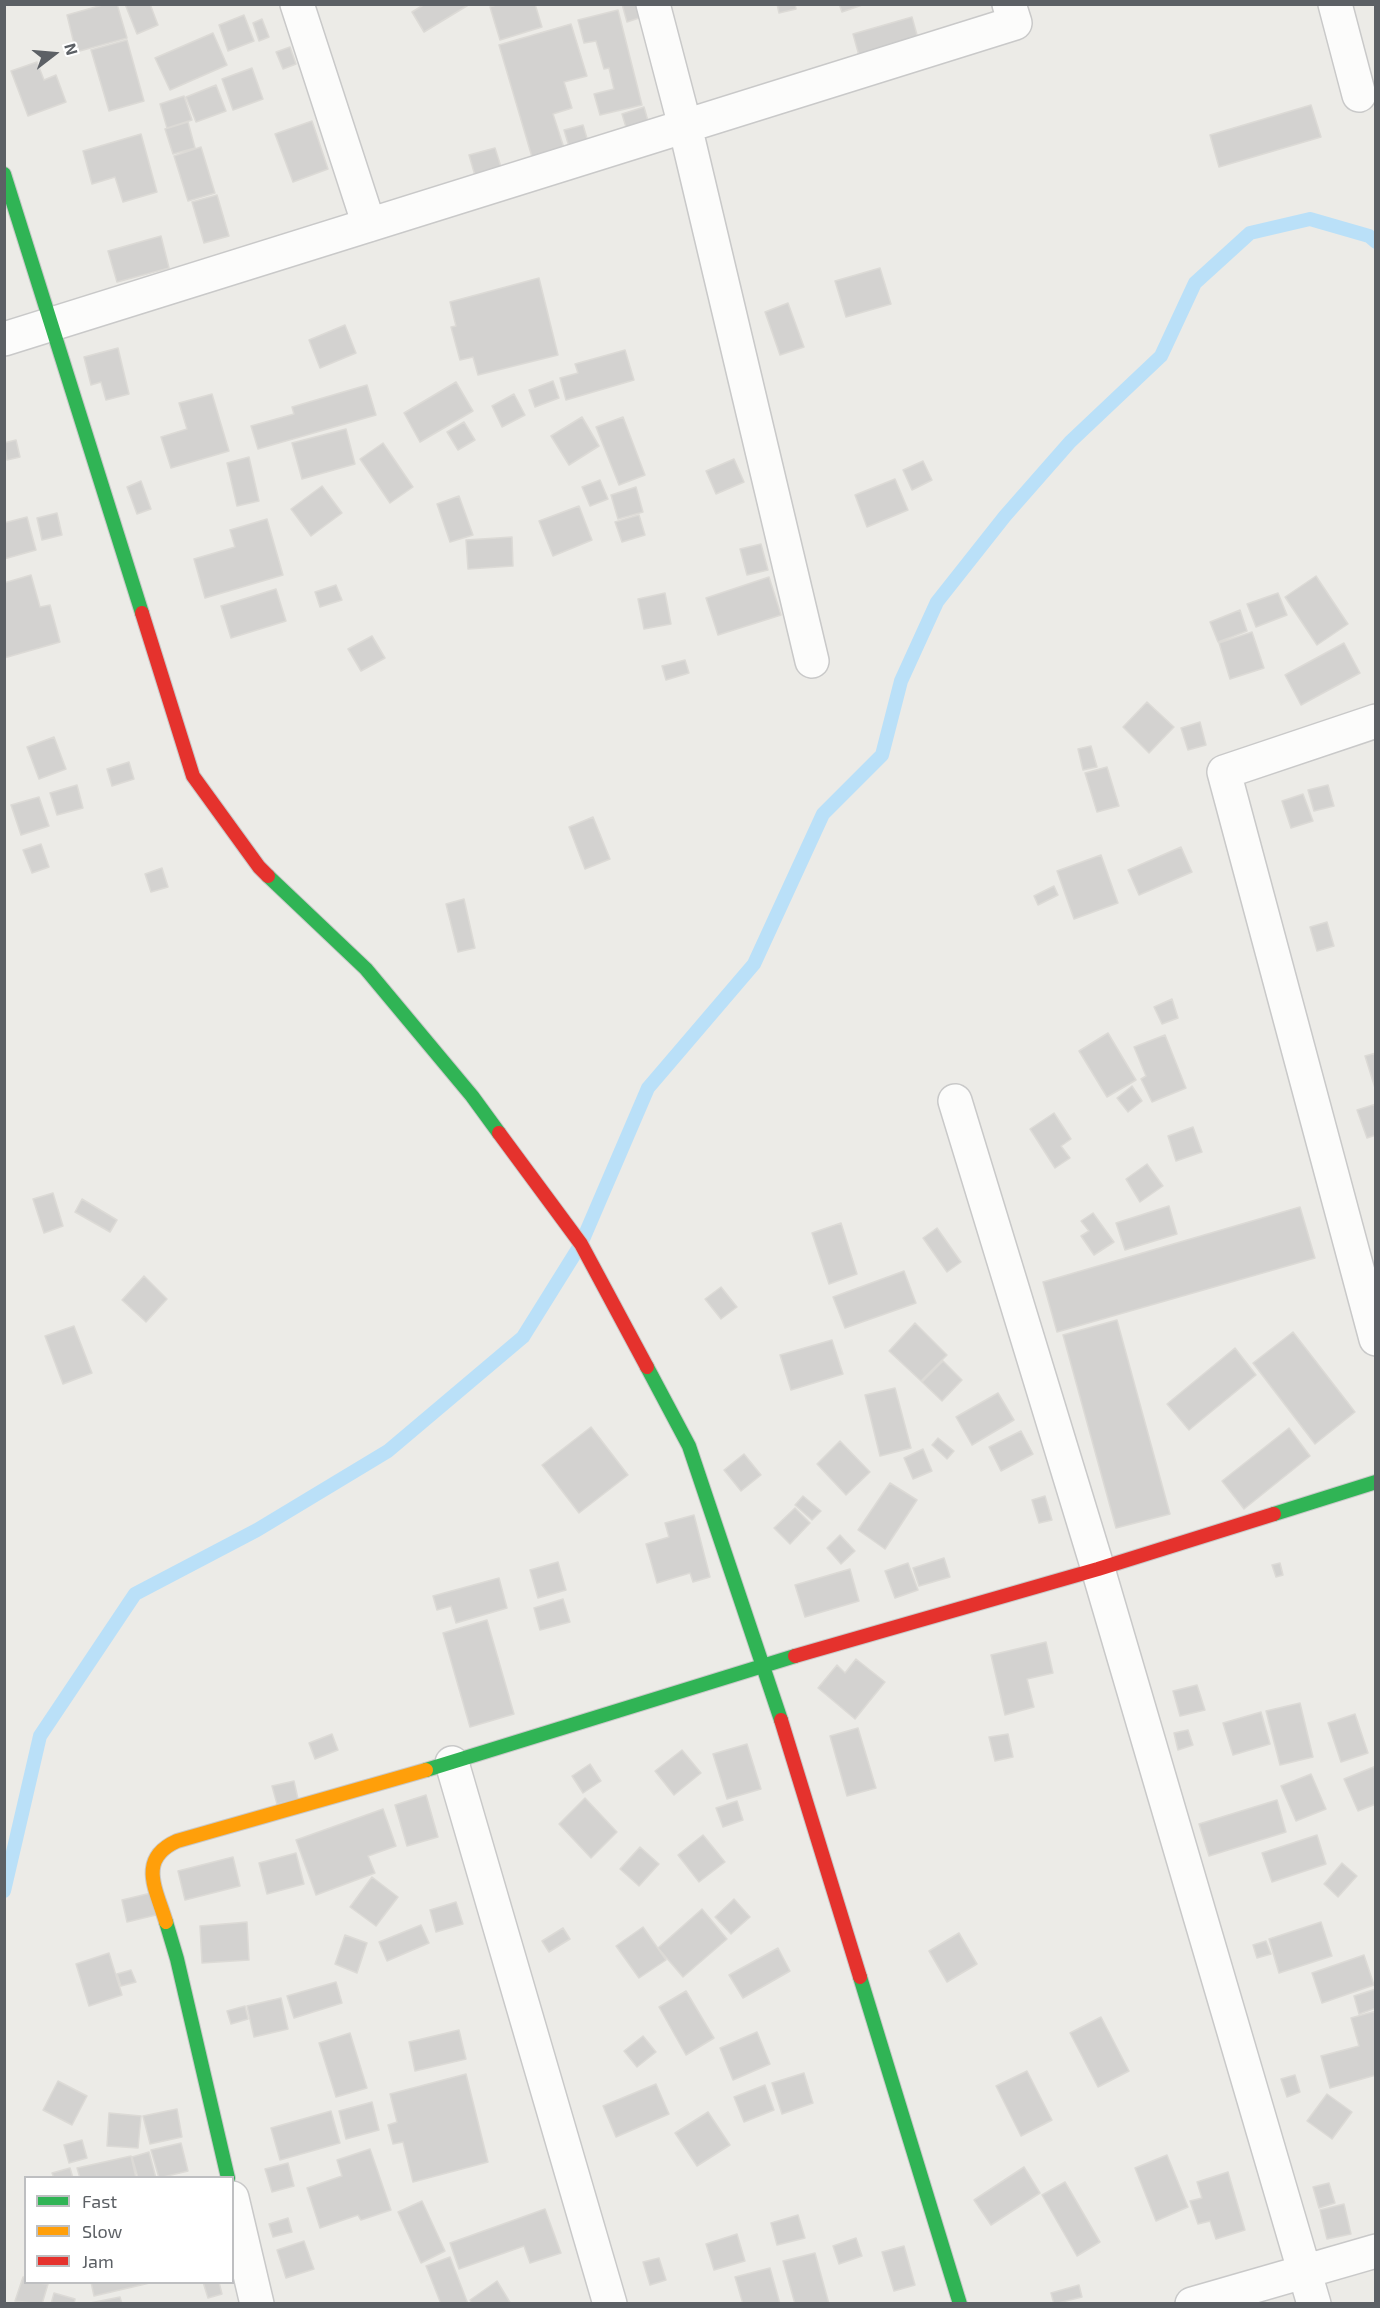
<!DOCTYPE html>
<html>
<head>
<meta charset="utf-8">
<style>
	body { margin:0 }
	#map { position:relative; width:1380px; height:2308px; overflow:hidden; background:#ecebe7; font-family:"Exo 2",sans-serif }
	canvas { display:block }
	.frame { position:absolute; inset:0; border:6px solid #5c6065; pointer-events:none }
	.legend { position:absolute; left:24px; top:2176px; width:210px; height:108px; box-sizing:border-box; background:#fff; border:2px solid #bebfc1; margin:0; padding:8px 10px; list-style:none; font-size:18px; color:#5c6065 }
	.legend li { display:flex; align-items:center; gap:12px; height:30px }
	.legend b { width:30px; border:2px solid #bebfc1 }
	.north { position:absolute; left:24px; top:24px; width:60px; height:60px; -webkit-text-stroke:4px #fff; paint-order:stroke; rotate:74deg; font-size:16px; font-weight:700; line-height:24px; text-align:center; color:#5c6065 }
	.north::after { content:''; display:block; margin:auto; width:21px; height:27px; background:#5c6065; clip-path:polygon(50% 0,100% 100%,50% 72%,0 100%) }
</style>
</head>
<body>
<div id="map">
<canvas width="1380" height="2308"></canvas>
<div class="frame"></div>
<ul class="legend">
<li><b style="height:8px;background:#30b455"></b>Fast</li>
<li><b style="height:8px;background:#ff9f0a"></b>Slow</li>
<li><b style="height:8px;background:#e5322d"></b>Jam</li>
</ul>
<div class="north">N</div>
</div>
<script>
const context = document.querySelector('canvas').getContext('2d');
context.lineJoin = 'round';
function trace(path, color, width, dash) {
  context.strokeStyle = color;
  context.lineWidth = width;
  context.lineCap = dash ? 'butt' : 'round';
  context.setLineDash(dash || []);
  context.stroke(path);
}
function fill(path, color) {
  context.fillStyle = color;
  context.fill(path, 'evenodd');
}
trace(new Path2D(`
	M 4,1891 L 40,1736 L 135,1594 L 257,1530 L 388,1451 L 523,1337 L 581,1244 L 648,1088 L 754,964 L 823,814 L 882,755 L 901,681 L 937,602 L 1005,516 L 1070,442 L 1161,356 L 1195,283 L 1250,233 L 1310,219 L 1369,236 L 1376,242`), '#bae0f8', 14);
const building = new Path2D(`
	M 106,4 L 117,4 L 127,38 L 76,52 L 67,15 Z
	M 125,4 L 150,4 L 158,25 L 137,34 Z
	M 425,4 L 470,4 L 424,32 L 412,12 Z
	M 499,4 L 535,4 L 542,27 L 500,40 L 490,7 Z
	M 622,4 L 639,4 L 642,17 L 627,22 Z
	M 777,4 L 795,4 L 796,9 L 779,13 Z
	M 839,4 L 865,4 L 842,12 Z
	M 618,10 L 642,105 L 600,115 L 594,94 L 614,89 L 609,68 L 604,69 L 596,41 L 584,43 L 578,20 Z
	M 244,15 L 254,41 L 228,51 L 219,25 Z
	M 912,17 L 922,53 L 863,70 L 853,34 Z
	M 262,19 L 269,37 L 259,41 L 253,23 Z
	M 571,24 L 587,76 L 564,82 L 572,108 L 553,114 L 564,148 L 532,157 L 499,45 Z
	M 213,33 L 227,65 L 170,90 L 155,58 Z
	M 127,40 L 144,101 L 109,111 L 91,50 Z
	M 290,47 L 296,64 L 283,69 L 276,52 Z
	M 37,62 L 44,80 L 56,75 L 66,102 L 28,116 L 11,71 Z
	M 252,68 L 263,99 L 233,110 L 222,79 Z
	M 216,85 L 226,111 L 196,122 L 186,97 Z
	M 184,96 L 192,120 L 167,128 L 160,104 Z
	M 1311,105 L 1321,137 L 1219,167 L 1210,135 Z
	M 644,107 L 650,128 L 628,134 L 622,114 Z
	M 312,121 L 328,169 L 293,182 L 275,134 Z
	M 188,122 L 195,148 L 173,154 L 165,129 Z
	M 583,125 L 589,145 L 570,150 L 564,130 Z
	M 141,134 L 157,192 L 123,202 L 115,177 L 92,184 L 83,151 Z
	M 201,147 L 215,193 L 188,201 L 174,156 Z
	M 495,148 L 502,170 L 476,179 L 469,155 Z
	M 217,195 L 229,236 L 204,243 L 192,202 Z
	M 161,236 L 169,268 L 117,282 L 108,251 Z
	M 880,268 L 891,304 L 846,317 L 835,281 Z
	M 539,278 L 558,355 L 478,375 L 473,357 L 460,360 L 451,327 L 456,326 L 450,302 Z
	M 788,303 L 804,347 L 780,355 L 765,312 Z
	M 345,325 L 356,353 L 320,368 L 309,340 Z
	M 118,348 L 129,394 L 106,400 L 101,382 L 91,385 L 84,357 Z
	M 625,350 L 634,380 L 566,400 L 560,378 L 578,373 L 575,364 Z
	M 553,381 L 559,398 L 535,407 L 529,390 Z
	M 456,382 L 473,411 L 420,442 L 404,413 Z
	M 367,385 L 376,415 L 258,449 L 251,426 L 294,414 L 292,407 Z
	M 212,394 L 229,451 L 171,468 L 161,437 L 187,429 L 179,403 Z
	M 514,394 L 525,415 L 502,427 L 492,406 Z
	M 582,417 L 599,446 L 569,465 L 551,436 Z
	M 623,417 L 645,475 L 619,485 L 596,427 Z
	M 464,422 L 475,440 L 458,450 L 447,432 Z
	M 346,429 L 355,464 L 302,479 L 292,443 Z
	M 16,440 L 20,457 L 7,460 L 4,443 Z
	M 383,443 L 413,487 L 390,503 L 360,459 Z
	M 249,457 L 259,501 L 237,506 L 227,463 Z
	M 734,459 L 744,482 L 716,494 L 706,471 Z
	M 923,461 L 932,480 L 912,490 L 903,470 Z
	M 895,479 L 908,510 L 867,527 L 855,495 Z
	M 600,480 L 608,499 L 590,506 L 582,487 Z
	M 141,481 L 151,509 L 137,514 L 127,487 Z
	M 322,486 L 342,513 L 311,536 L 291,509 Z
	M 636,487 L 643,512 L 618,519 L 611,495 Z
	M 459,496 L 473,535 L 450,542 L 437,504 Z
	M 579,506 L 592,540 L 553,556 L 539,521 Z
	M 57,513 L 62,535 L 42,540 L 37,518 Z
	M 639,515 L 645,535 L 622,542 L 615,522 Z
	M 27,517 L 36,550 L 4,559 L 4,523 Z
	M 267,519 L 283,575 L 205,598 L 194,559 L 235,547 L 230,530 Z
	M 512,537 L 513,566 L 468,569 L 466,540 Z
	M 761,544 L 768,570 L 747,575 L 740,549 Z
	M 31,575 L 40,607 L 50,605 L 60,642 L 4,658 L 4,583 Z
	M 1316,576 L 1348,624 L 1317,645 L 1285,597 Z
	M 769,577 L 781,615 L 718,635 L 706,598 Z
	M 336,585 L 342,600 L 320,607 L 315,592 Z
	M 276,589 L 286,621 L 231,638 L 221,606 Z
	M 665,593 L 671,624 L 644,629 L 638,599 Z
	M 1278,593 L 1287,615 L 1256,627 L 1247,604 Z
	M 1240,610 L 1247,631 L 1218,642 L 1210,622 Z
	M 1252,632 L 1264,668 L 1230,679 L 1219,643 Z
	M 372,636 L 385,658 L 361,671 L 348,649 Z
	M 1344,643 L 1360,673 L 1301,705 L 1285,675 Z
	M 685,660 L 689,673 L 666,680 L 662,666 Z
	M 1147,702 L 1174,727 L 1149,753 L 1123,727 Z
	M 1200,722 L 1206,745 L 1188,750 L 1181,728 Z
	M 54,737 L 66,769 L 39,779 L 27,747 Z
	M 1091,746 L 1097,767 L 1083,770 L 1078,749 Z
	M 129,762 L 134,779 L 112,786 L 107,769 Z
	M 1107,767 L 1119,806 L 1097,812 L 1085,773 Z
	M 77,785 L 83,808 L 57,815 L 50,793 Z
	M 1328,785 L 1334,806 L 1314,811 L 1308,790 Z
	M 1303,794 L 1313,821 L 1291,828 L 1282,801 Z
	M 39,797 L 49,826 L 21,835 L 11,805 Z
	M 593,817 L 610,859 L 585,869 L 569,827 Z
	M 41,844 L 49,867 L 32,873 L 23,850 Z
	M 1181,847 L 1192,872 L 1139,895 L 1128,870 Z
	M 1101,855 L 1118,903 L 1074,919 L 1057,871 Z
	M 162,868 L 168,887 L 151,892 L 145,874 Z
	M 1054,886 L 1058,895 L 1038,905 L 1034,896 Z
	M 464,899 L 475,948 L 458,952 L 446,904 Z
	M 1327,922 L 1334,946 L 1317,951 L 1310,927 Z
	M 1172,999 L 1178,1018 L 1162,1024 L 1154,1007 Z
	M 1108,1033 L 1136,1080 L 1107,1097 L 1079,1051 Z
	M 1165,1035 L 1186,1088 L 1152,1102 L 1141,1079 L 1146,1076 L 1134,1047 Z
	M 1376,1053 L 1376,1088 L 1375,1088 L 1365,1056 Z
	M 1132,1086 L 1142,1101 L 1128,1112 L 1117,1098 Z
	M 1376,1104 L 1376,1135 L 1367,1138 L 1357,1110 Z
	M 1054,1113 L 1071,1139 L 1061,1146 L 1070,1158 L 1055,1168 L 1030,1129 Z
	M 1193,1127 L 1202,1152 L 1176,1161 L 1168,1136 Z
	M 1147,1164 L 1163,1186 L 1140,1202 L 1126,1179 Z
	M 53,1193 L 63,1226 L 44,1233 L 33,1199 Z
	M 82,1199 L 117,1220 L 110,1232 L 75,1212 Z
	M 1169,1206 L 1177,1234 L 1125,1250 L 1116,1223 Z
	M 1300,1207 L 1315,1258 L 1057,1332 L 1043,1282 Z
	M 1093,1213 L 1114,1242 L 1094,1255 L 1081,1236 L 1089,1231 L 1081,1221 Z
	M 841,1223 L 857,1274 L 829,1284 L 812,1233 Z
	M 937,1228 L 961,1262 L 947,1272 L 923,1238 Z
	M 904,1271 L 916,1303 L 845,1328 L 833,1297 Z
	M 144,1276 L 167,1299 L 146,1322 L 122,1300 Z
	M 721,1287 L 737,1307 L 721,1319 L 705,1299 Z
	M 1117,1320 L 1170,1514 L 1116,1528 L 1063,1335 Z
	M 915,1323 L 947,1355 L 921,1381 L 889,1351 Z
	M 74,1326 L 92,1373 L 63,1384 L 45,1336 Z
	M 1293,1332 L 1355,1412 L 1315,1444 L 1253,1363 Z
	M 832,1340 L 843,1374 L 791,1390 L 780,1355 Z
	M 1235,1348 L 1256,1375 L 1189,1430 L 1167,1404 Z
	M 943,1361 L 962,1380 L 942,1401 L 922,1382 Z
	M 895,1388 L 911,1448 L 880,1456 L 865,1395 Z
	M 998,1393 L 1014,1420 L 972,1445 L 956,1417 Z
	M 591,1427 L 628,1475 L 579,1513 L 542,1465 Z
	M 1289,1428 L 1310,1456 L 1244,1509 L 1222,1481 Z
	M 1021,1431 L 1033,1454 L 1001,1471 L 989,1447 Z
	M 938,1438 L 954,1451 L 947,1459 L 932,1445 Z
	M 840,1441 L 870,1472 L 846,1495 L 817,1464 Z
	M 923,1449 L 932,1471 L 913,1479 L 904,1458 Z
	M 744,1454 L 761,1475 L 741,1491 L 724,1470 Z
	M 890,1483 L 917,1500 L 885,1549 L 858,1530 Z
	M 803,1496 L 821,1511 L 812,1520 L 795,1505 Z
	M 1045,1496 L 1052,1520 L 1039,1523 L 1032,1500 Z
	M 795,1508 L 810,1523 L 790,1544 L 774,1528 Z
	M 694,1515 L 710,1577 L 693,1582 L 690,1573 L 657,1583 L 646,1544 L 669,1537 L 665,1523 Z
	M 840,1535 L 855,1551 L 841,1564 L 827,1548 Z
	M 944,1558 L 950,1577 L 919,1586 L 913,1568 Z
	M 558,1562 L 566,1590 L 538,1598 L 530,1570 Z
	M 908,1563 L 918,1590 L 895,1598 L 885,1571 Z
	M 1280,1563 L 1283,1575 L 1276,1577 L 1272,1565 Z
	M 850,1569 L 859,1601 L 805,1617 L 795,1585 Z
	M 499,1578 L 507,1608 L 456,1623 L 451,1606 L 437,1610 L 433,1596 Z
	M 563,1599 L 570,1622 L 540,1630 L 534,1608 Z
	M 487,1620 L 514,1714 L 470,1727 L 443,1633 Z
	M 1046,1642 L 1053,1673 L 1027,1679 L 1034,1707 L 1005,1715 L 991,1655 Z
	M 856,1659 L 885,1682 L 855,1719 L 818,1688 L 837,1665 L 845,1673 Z
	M 1197,1685 L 1205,1710 L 1180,1716 L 1173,1691 Z
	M 1300,1703 L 1313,1757 L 1280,1765 L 1266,1711 Z
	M 1261,1712 L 1270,1744 L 1233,1755 L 1223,1723 Z
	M 1355,1714 L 1368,1753 L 1341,1762 L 1328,1723 Z
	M 858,1728 L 876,1788 L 847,1796 L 830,1736 Z
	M 1188,1730 L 1193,1745 L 1178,1750 L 1174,1733 Z
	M 332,1734 L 338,1750 L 315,1759 L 309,1743 Z
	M 1008,1734 L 1013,1757 L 995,1761 L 989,1737 Z
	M 747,1744 L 761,1789 L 727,1799 L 713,1754 Z
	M 682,1750 L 701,1773 L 674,1795 L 655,1771 Z
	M 590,1764 L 601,1781 L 583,1793 L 572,1776 Z
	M 1376,1766 L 1376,1804 L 1358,1811 L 1344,1779 Z
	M 1311,1774 L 1326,1809 L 1296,1821 L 1281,1786 Z
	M 294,1781 L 298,1799 L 277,1804 L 272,1786 Z
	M 426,1795 L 438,1837 L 407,1846 L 395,1805 Z
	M 585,1798 L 617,1832 L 591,1858 L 559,1824 Z
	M 1277,1800 L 1286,1832 L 1209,1856 L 1199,1824 Z
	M 737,1801 L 743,1820 L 723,1827 L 716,1808 Z
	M 383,1809 L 396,1846 L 368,1856 L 375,1873 L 316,1895 L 296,1840 Z
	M 703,1835 L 725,1862 L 699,1882 L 678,1855 Z
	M 1317,1835 L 1326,1864 L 1272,1882 L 1262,1853 Z
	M 640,1847 L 659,1864 L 639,1886 L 620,1869 Z
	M 296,1853 L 304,1884 L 267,1894 L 259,1863 Z
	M 233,1857 L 240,1886 L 185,1900 L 178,1871 Z
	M 1342,1863 L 1357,1876 L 1338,1897 L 1324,1884 Z
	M 372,1877 L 398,1897 L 376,1926 L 350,1907 Z
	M 151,1893 L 156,1915 L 127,1922 L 122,1900 Z
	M 734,1899 L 750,1917 L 731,1934 L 715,1917 Z
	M 456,1902 L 463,1924 L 436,1932 L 430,1910 Z
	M 702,1909 L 727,1939 L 683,1977 L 658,1948 Z
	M 247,1922 L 249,1960 L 202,1963 L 200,1926 Z
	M 1321,1922 L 1332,1956 L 1279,1973 L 1269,1939 Z
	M 421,1925 L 429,1943 L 387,1961 L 379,1942 Z
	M 643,1927 L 666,1960 L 639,1978 L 616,1946 Z
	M 563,1928 L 570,1939 L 549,1952 L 542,1941 Z
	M 959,1933 L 977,1964 L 947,1982 L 929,1951 Z
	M 345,1935 L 367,1943 L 357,1973 L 335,1964 Z
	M 1266,1941 L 1271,1954 L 1257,1958 L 1253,1945 Z
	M 778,1948 L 790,1971 L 743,1998 L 729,1975 Z
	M 109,1953 L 122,1995 L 89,2006 L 76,1964 Z
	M 1364,1955 L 1374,1985 L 1322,2003 L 1312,1973 Z
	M 131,1970 L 136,1982 L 121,1986 L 117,1974 Z
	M 336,1982 L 342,2003 L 294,2018 L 287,1996 Z
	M 1376,1989 L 1376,2008 L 1359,2014 L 1354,1996 Z
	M 686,1991 L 714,2038 L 686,2055 L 659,2007 Z
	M 281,1998 L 288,2029 L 254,2037 L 247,2006 Z
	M 245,2006 L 248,2019 L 231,2024 L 227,2011 Z
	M 1376,2011 L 1376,2075 L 1330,2088 L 1321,2056 L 1359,2046 L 1351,2018 Z
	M 1101,2017 L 1129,2071 L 1098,2087 L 1070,2033 Z
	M 459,2030 L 466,2059 L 415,2071 L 409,2042 Z
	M 757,2032 L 770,2064 L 733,2080 L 720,2048 Z
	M 350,2033 L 367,2088 L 336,2097 L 319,2043 Z
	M 643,2036 L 656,2052 L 637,2067 L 624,2051 Z
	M 1027,2071 L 1052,2120 L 1021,2136 L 996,2086 Z
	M 804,2073 L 813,2103 L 782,2114 L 772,2083 Z
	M 466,2074 L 488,2162 L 413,2182 L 403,2142 L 393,2144 L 388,2125 L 397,2122 L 390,2094 Z
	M 1295,2075 L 1300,2092 L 1287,2097 L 1281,2079 Z
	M 58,2081 L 87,2096 L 72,2125 L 43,2110 Z
	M 656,2084 L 669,2114 L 616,2137 L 603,2106 Z
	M 765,2085 L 774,2110 L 744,2122 L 734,2097 Z
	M 1327,2094 L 1352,2112 L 1332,2139 L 1307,2121 Z
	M 372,2102 L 379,2130 L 346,2139 L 339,2111 Z
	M 177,2109 L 182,2137 L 150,2144 L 143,2116 Z
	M 331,2111 L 340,2143 L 280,2160 L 271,2128 Z
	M 708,2112 L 730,2145 L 697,2166 L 675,2133 Z
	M 109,2113 L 141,2116 L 138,2148 L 107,2146 Z
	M 82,2140 L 87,2158 L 69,2163 L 64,2145 Z
	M 181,2143 L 188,2171 L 159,2178 L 151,2150 Z
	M 370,2149 L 391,2210 L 361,2220 L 358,2215 L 320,2228 L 307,2188 L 342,2176 L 337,2160 Z
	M 149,2152 L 156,2178 L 138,2178 L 132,2157 Z
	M 1167,2155 L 1188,2207 L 1156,2221 L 1135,2168 Z
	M 131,2156 L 136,2178 L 80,2178 L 77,2168 Z
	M 288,2163 L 294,2186 L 272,2192 L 265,2169 Z
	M 1024,2167 L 1040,2193 L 991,2225 L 974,2200 Z
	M 70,2168 L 73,2178 L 54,2178 L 52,2173 Z
	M 1228,2172 L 1245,2230 L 1216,2239 L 1210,2221 L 1198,2224 L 1190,2201 L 1202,2198 L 1197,2182 Z
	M 1065,2182 L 1100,2242 L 1077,2256 L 1042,2195 Z
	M 1329,2183 L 1335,2203 L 1319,2208 L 1313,2187 Z
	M 422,2201 L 445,2251 L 421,2263 L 398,2212 Z
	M 1344,2204 L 1351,2234 L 1327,2239 L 1320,2210 Z
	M 545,2209 L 561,2253 L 530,2263 L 524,2246 L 459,2269 L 450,2243 Z
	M 798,2215 L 805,2238 L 777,2245 L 771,2223 Z
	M 288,2218 L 292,2232 L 273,2237 L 269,2224 Z
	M 737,2234 L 745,2261 L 714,2270 L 706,2244 Z
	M 856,2238 L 862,2256 L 839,2264 L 833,2246 Z
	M 304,2241 L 314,2269 L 286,2278 L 277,2250 Z
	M 904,2246 L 915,2285 L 894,2291 L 882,2252 Z
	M 815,2253 L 829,2304 L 795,2304 L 783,2261 Z
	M 450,2257 L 468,2304 L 441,2304 L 426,2266 Z
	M 659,2258 L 666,2280 L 650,2285 L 643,2262 Z
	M 770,2268 L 780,2304 L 743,2304 L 735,2277 Z
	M 23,2277 L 26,2277 L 26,2282 L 48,2284 L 42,2304 L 15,2301 Z
	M 497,2281 L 511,2304 L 472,2304 L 470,2300 Z
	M 91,2282 L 154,2282 L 94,2296 Z
	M 203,2282 L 219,2282 L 222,2294 L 208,2298 Z
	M 1079,2285 L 1082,2297 L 1054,2304 L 1051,2293 Z
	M 54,2293 L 75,2299 L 74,2304 L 51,2304 Z
	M 120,2297 L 122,2304 L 90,2304 L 90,2303 Z`);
fill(building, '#d3d2d0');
trace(building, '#dcdad6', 1.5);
const street = new Path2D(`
	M 297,4 L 369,225
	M 653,4 L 685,126 L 812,661
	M 1335,4 L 1359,95
	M 4,339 L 1015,23 L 1009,4
	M 1376,721 L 1224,772 L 1376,1339
	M 955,1101 L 1098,1569 L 1314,2304
	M 452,1763 L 610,2304
	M 232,2198 L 257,2304
	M 1192,2304 L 1376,2251`);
const fast = new Path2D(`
	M 4,174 L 142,613
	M 268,876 L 366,969 L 472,1096 L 499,1133
	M 647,1367 L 689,1446 L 781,1720
	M 1274,1514 L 1376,1482
	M 426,1770 L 795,1656
	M 166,1922 L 177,1959 L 228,2178
	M 860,1977 L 960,2304`);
const slow = new Path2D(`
	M 166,1922 C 156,1889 137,1859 177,1841 L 426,1770`);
const jam = new Path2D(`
	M 142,613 L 193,776 L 259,867 L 268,876
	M 499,1133 L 581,1244 L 647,1367
	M 795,1656 L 1098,1569 L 1274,1514
	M 781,1720 L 860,1977`);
trace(street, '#c9c9c9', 36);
trace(fast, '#c9c9c9', 16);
trace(slow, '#c9c9c9', 16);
trace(jam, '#c9c9c9', 16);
trace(street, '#fcfcfb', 33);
trace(fast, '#30b455', 14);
trace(slow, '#ff9f0a', 14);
trace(jam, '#e5322d', 14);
</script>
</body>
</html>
